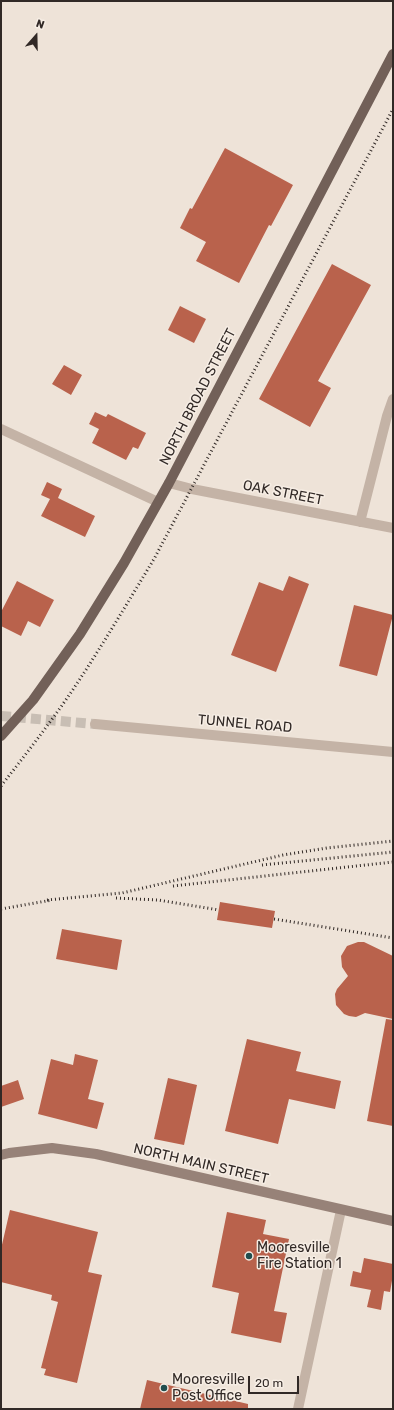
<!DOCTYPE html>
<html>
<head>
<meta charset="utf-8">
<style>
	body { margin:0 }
	#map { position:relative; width:394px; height:1410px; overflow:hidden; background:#eee3d8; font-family:Rubik,sans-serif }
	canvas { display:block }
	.frame { position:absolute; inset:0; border:2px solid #312926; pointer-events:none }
	.north { position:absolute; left:16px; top:16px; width:40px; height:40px; -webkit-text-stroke:3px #f6ede4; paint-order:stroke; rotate:20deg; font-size:11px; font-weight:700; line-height:16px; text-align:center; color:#312926 }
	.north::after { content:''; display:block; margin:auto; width:14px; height:18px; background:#312926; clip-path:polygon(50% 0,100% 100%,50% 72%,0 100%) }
	.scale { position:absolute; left:248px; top:1376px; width:51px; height:18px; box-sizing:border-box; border:2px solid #312926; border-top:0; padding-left:5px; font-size:12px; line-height:14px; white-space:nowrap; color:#312926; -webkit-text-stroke:3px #f6ede4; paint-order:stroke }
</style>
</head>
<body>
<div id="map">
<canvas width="394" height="1410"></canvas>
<div class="frame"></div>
<div class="north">N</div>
<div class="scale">20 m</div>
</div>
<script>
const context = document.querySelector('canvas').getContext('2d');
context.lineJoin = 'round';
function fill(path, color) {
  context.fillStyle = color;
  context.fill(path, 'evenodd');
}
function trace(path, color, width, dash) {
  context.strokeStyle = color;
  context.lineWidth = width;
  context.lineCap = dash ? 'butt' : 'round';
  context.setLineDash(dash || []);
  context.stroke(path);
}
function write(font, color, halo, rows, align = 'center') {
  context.font = font + ' Rubik,sans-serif';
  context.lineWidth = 3;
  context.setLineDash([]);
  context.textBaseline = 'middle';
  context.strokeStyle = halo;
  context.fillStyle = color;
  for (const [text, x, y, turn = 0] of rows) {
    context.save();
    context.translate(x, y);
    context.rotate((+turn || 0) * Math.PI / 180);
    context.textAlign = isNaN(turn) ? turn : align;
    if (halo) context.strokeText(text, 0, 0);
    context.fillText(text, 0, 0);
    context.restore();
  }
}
fill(new Path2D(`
	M 225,148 L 293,185 L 271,226 L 269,225 L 239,283 L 196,261 L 206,242 L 180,228 L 190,208 L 192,209 Z
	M 332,264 L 371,285 L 318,381 L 331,388 L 310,427 L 259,399 Z
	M 180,306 L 206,319 L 194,343 L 168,330 Z
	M 64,365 L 82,375 L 71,395 L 52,384 Z
	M 95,412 L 106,417 L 108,414 L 146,433 L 138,449 L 133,447 L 126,460 L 92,443 L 99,429 L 89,424 Z
	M 47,482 L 62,489 L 58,498 L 95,516 L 85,537 L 41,516 L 50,499 L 41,495 Z
	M 289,576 L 309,584 L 276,672 L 231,655 L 259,582 L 283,591 Z
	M 17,581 L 54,600 L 40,627 L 28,621 L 21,636 L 1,626 L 1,612 Z
	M 354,605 L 393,615 L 377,676 L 339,666 Z
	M 220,902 L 275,911 L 272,928 L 217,920 Z
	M 62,929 L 122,940 L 117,970 L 56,959 Z
	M 358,942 L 364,942 L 393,956 L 393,1019 L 365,1013 L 356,1017 L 349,1016 L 344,1014 L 336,1005 L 335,994 L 337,989 L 348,976 L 342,967 L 341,956 L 347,946 Z
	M 386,1019 L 393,1020 L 393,1126 L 367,1121 Z
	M 247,1039 L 301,1052 L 296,1071 L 341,1081 L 335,1109 L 289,1099 L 278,1144 L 225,1131 Z
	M 75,1054 L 98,1060 L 88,1099 L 104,1103 L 97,1129 L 38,1114 L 51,1059 L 73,1065 Z
	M 168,1078 L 197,1085 L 184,1145 L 154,1139 Z
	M 18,1080 L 24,1099 L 1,1107 L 1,1086 Z
	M 10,1210 L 98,1232 L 88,1272 L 102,1275 L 77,1383 L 44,1375 L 46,1369 L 41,1368 L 58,1302 L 51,1300 L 52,1295 L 1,1282 L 1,1249 Z
	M 227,1212 L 266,1220 L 263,1234 L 289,1239 L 274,1311 L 287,1313 L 281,1343 L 231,1333 L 239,1293 L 212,1287 Z
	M 364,1258 L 393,1264 L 393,1275 L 390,1292 L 384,1291 L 381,1310 L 367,1307 L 371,1290 L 350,1286 L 353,1271 L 361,1273 Z
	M 147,1380 L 248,1404 L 248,1409 L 140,1409 Z`), '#b9624c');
trace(new Path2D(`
	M 1,716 L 95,724`), '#c8beb4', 10, [10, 5]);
trace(new Path2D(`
	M 1,429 L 158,502
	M 169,483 L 192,489 L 393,528
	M 360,522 L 387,416 L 393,399
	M 95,724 L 393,752
	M 298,1409 L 341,1210`), '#c4b3a6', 10);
trace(new Path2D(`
	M 1,1155 L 9,1153 L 52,1148 L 96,1154 L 393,1221`), '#978278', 10);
trace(new Path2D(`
	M 1,736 L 33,700 L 80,634 L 124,563 L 169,483 L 393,54`), '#726058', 10);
trace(new Path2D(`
	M 1,786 C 26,754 51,722 74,688 C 102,646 128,602 154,559 L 393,109
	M 262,865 L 393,852
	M 173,886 L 393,862
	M 116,898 L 158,900 L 219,910
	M 47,900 L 122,893 L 283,855 L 327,848 L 393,841
	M 1,909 L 52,900
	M 274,919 L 393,938`), '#312926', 3, [1, 3]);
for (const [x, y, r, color] of [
	[249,1256,4,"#204d4e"],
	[164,1388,4,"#204d4e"]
]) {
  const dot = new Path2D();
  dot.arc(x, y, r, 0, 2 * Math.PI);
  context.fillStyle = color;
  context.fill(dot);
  trace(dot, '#f6ede4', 1.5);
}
write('14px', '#312926', '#f6ede4', [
	["NORTH BROAD STREET",198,397,-63],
	["OAK STREET",283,493,11],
	["TUNNEL ROAD",245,724,5],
	["NORTH MAIN STREET",201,1164,13]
]);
write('14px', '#312926', '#f6ede4', [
	["Mooresville",257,1248],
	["Fire Station 1",257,1264],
	["Mooresville",172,1380],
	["Post Office",172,1396]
], 'left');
</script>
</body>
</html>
